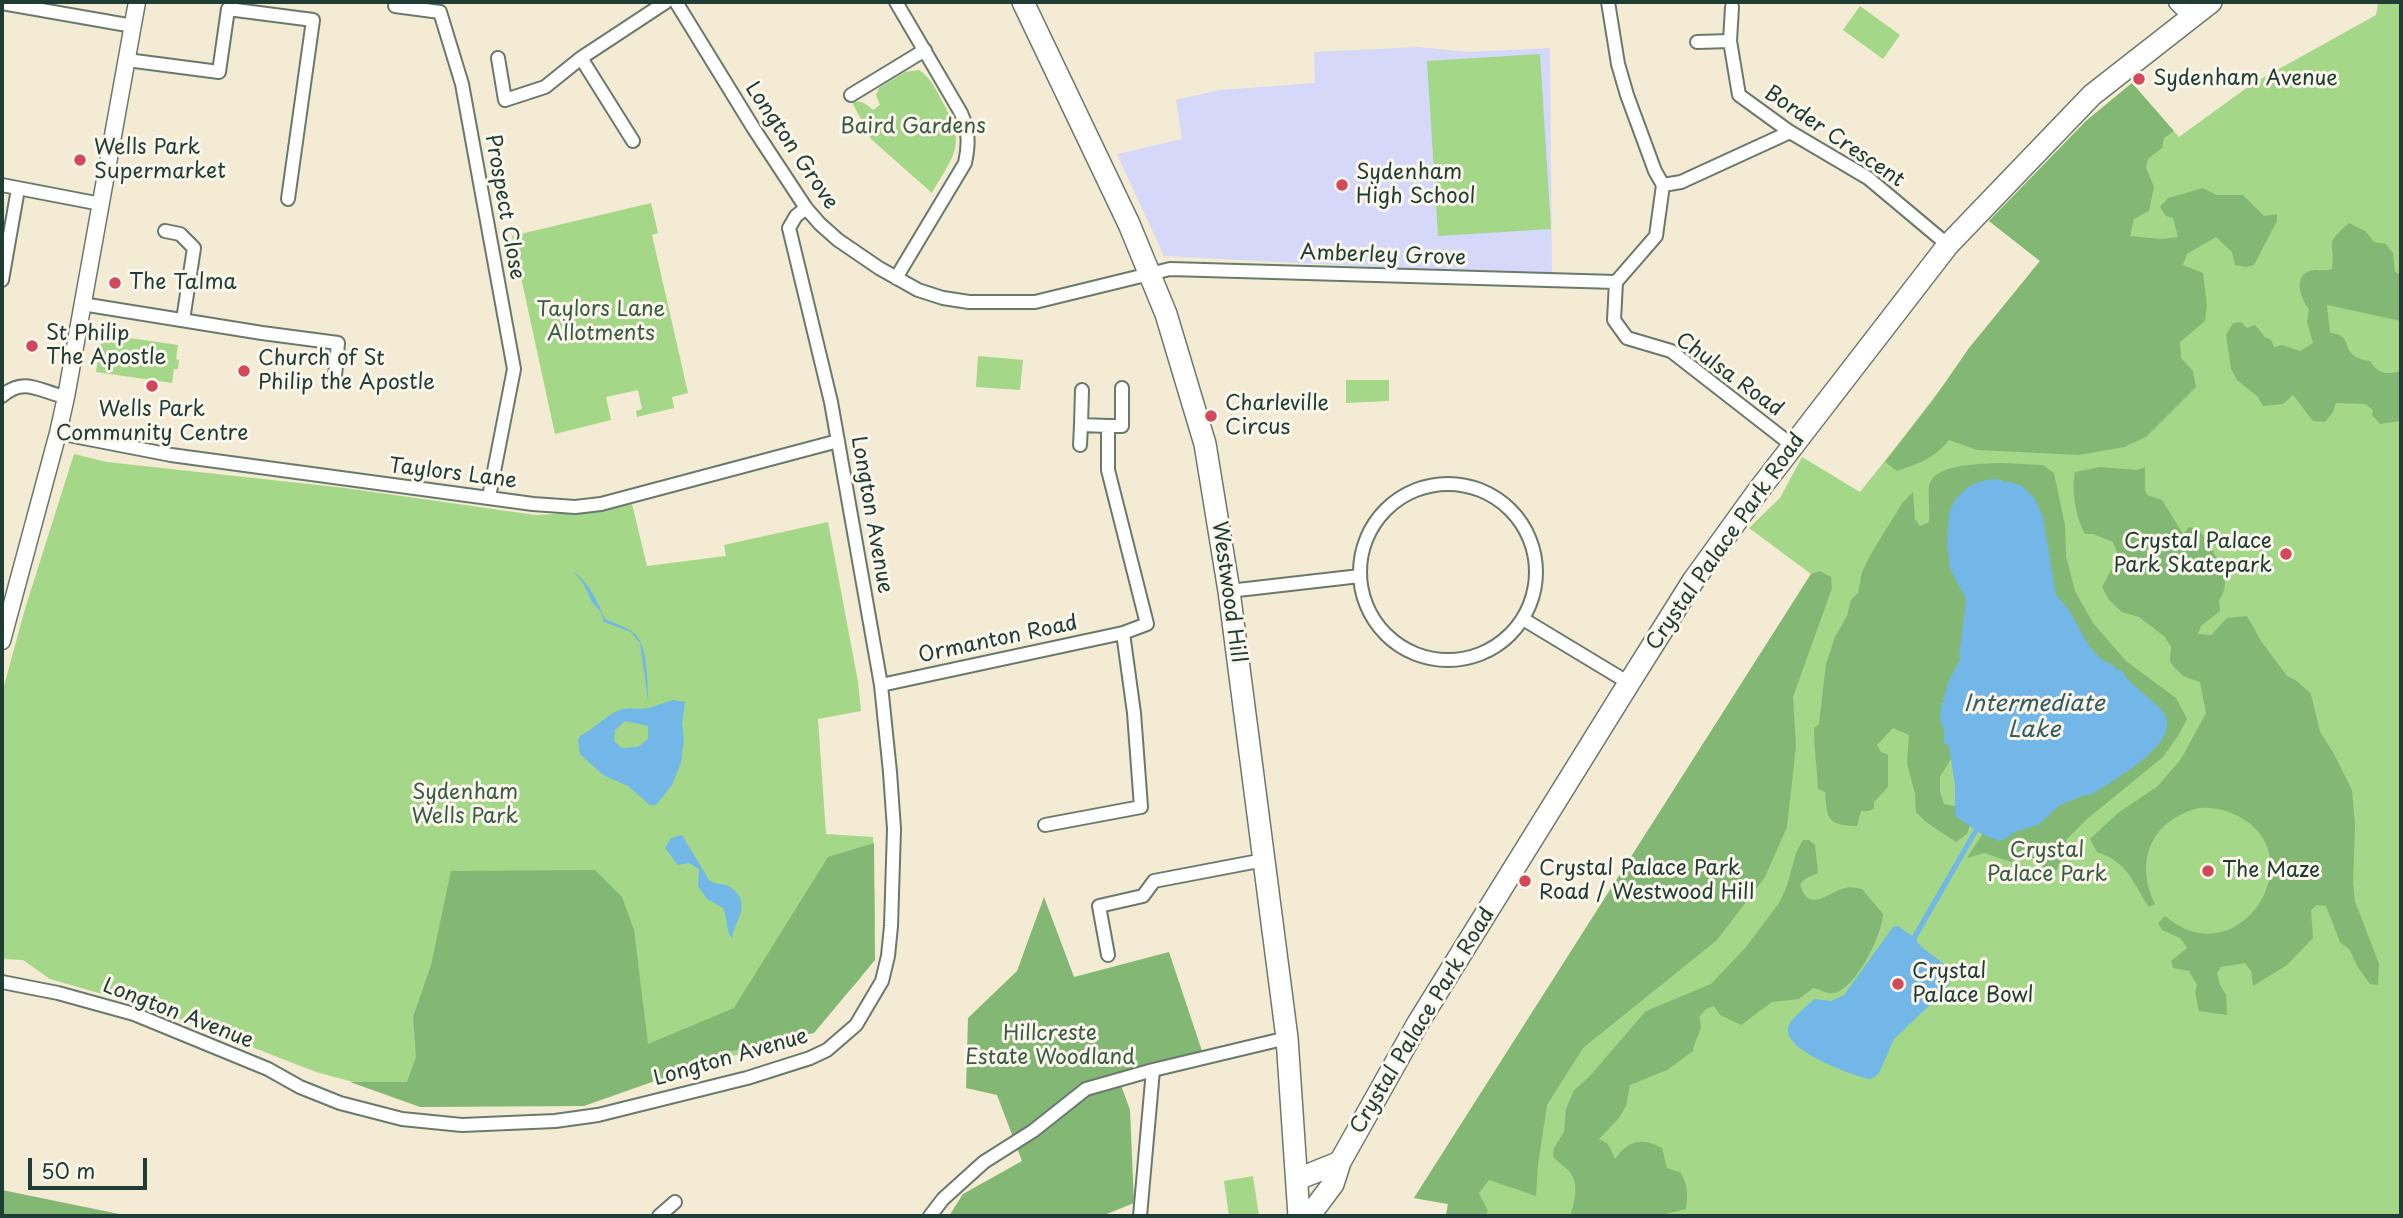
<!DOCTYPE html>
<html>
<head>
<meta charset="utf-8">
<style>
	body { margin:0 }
	#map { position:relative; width:2403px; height:1218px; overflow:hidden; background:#f3ebd3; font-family:"Playpen Sans",sans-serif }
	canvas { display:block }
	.frame { position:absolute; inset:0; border:4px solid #1f3d34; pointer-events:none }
	.scale { position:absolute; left:28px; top:1158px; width:119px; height:32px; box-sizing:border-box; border:4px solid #1f3d34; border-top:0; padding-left:9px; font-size:21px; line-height:24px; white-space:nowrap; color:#1f3d34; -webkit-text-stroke:5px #fbf7ec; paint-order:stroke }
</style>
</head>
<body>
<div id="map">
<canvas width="2403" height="1218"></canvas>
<div class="frame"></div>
<div class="scale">50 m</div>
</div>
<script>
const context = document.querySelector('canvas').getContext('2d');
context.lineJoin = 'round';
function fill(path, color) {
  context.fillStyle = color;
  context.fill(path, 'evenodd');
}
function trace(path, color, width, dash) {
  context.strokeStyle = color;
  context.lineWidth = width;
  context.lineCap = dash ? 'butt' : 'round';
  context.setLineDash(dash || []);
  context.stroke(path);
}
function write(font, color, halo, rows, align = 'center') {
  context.font = font + ' "Playpen Sans",sans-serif';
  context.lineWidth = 6;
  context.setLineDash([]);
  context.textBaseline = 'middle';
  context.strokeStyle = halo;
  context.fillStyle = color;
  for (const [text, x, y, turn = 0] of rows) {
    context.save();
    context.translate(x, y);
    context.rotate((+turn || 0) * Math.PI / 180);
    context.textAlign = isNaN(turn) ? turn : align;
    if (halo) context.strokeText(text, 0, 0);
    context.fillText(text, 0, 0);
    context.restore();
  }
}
fill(new Path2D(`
	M 1418,47 L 1469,52 L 1550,48 L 1552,276 L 1164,256 L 1117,154 L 1182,139 L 1176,100 L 1220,90 L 1315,83 L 1314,52 Z`), '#d5d8f9');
fill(new Path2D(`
	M 2383,2 L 2401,2 L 2401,1216 L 1446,1216 L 1448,1204 L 1414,1198 L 1811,574 L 1749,528 L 1780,498 L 1802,457 L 1860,492 C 1922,416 1978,337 2040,261 L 1989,221 L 2086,121 L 2132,83 L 2179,137 L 2252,84 L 2376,15 L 2378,4 Z
	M 1860,6 L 1900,35 L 1883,59 L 1843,30 Z
	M 1540,54 L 1551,229 L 1438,236 L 1427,61 Z
	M 919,70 C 931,78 935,88 942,101 C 967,145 955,153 932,193 L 871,139 L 852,102 C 862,100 866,104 873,110 L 880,105 L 876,95 L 879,88 L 905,72 Z
	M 651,203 L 658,233 L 652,235 L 688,393 L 672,397 L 674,408 L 637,417 L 636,411 L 642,409 L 638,390 L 606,397 L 611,420 L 555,434 L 512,236 Z
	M 102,334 L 178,345 L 176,359 L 179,360 L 178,369 L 174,369 L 172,383 L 96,372 L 98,358 L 95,357 L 97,348 L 100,348 Z
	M 978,356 L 1023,360 L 1020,390 L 976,387 Z
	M 1346,380 L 1389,380 L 1389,401 L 1346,403 Z
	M 74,454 L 107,462 L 345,488 L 535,515 L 598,512 L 632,504 L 647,566 L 726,556 L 724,545 L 828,522 L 858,682 L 861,711 L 818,719 L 826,834 L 873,837 L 875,921 L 870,960 L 860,979 L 827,1014 L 803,1034 L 779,1046 L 732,1056 L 650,1081 L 357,1083 L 316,1072 L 154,1009 L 50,979 L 23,960 L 2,959 L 2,693 L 25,609 Z
	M 1253,1176 L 1259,1216 L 1229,1216 L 1224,1181 Z`), '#a4d787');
fill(new Path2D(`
	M 2132,83 L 2174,131 L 2164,138 L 2162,148 L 2148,159 L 2146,168 L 2154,187 L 2149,211 L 2134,219 L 2130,236 L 2161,239 L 2178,237 L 2173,218 L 2166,216 L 2160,207 L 2168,198 L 2203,188 L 2216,195 L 2243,195 L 2264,216 L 2277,214 L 2277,221 L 2254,265 L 2246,267 L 2235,265 L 2232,252 L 2216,237 L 2187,254 L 2183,265 L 2203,273 L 2207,306 L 2205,321 L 2180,342 L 2181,358 L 2193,371 L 2196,387 L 2146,437 L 2124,447 L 2079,455 L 1977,450 L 1949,440 C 1933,459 1920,463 1897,471 L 1885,462 L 1933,400 L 1969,348 L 2040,261 L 1989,221 L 2086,121 Z
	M 2349,223 L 2365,231 L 2374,242 L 2386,244 L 2393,253 L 2395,272 L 2401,275 L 2401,321 L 2327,305 L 2330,333 C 2358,335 2335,356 2370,361 C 2378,374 2387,375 2401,371 L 2401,421 L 2380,424 L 2372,415 L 2373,410 L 2365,404 L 2336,403 L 2333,412 L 2325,422 L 2313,421 L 2293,395 L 2283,404 L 2263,406 L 2257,396 L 2237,380 L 2231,369 L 2226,335 L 2233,323 L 2241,322 L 2247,328 L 2255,325 L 2265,337 L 2271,340 L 2274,347 L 2282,345 L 2300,351 L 2313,343 L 2307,322 L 2309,309 C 2299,297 2292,271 2316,270 C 2322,270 2326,271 2332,269 C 2336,241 2322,246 2349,223 Z
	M 2001,463 L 2043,465 L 2054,473 L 2065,525 L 2066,556 L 2075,591 L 2093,623 L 2126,661 L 2176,698 L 2187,719 L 2178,736 L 2163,757 L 2087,819 L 2067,839 L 2057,870 L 2048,871 L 2028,854 L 2018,857 L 2011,862 L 1984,853 L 1967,858 L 1985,830 L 1968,576 L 1957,749 L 1940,777 L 1940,792 L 1944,804 L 1965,808 L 1972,819 L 1967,834 L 1956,842 L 1926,822 L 1916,812 L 1915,794 L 1907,763 L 1909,735 L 1893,728 L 1877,745 L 1881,752 L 1888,755 L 1888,787 L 1874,802 L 1874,808 L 1869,811 L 1861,811 L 1857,826 C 1828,825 1827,820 1825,792 L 1818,789 C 1817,768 1814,749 1814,728 L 1819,724 L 1826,664 L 1835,637 L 1847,616 L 1851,600 L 1858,593 L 1862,572 L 1872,552 L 1903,502 L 1913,492 L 1915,519 L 1920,526 L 1929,522 C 1930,511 1928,495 1929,487 C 1932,463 1983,464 2001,463 Z
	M 2100,467 L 2137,470 L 2145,467 L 2145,489 L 2147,495 L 2162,500 L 2183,534 L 2189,527 L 2199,529 C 2210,550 2237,577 2219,600 L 2220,611 L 2201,626 L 2198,634 L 2211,635 L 2227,618 L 2247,616 L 2261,641 L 2287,676 L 2297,681 L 2311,694 L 2320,732 L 2333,752 L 2352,790 L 2355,825 L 2353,884 L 2355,901 L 2379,964 L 2378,985 L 2370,984 L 2357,966 L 2350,950 L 2340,942 L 2326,906 L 2317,905 L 2311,910 L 2313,938 L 2287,965 L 2253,986 L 2251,971 L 2245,963 L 2221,967 L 2217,973 L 2220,985 L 2226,995 L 2227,1015 L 2199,1011 L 2195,992 L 2197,985 L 2189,971 L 2173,968 L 2171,961 L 2187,948 L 2180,938 L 2162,930 L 2158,923 L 2165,916 C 2239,979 2316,856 2238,816 C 2224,809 2206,805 2192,810 C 2149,824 2135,864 2155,904 L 2149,907 C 2132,882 2129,863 2097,852 L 2090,839 L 2118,813 L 2158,786 L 2181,759 L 2206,713 L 2200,682 L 2183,676 L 2175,668 L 2170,662 L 2171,647 L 2165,637 L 2139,617 L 2122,612 L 2109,600 L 2102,587 L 2111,570 L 2117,564 L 2117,552 L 2113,542 L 2093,534 L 2085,534 C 2076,518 2071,490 2075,472 Z
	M 1820,571 L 1831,577 L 1832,588 L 1793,697 L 1796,746 L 1787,827 L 1765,877 L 1717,940 L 1583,1048 L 1547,1105 L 1538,1165 L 1536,1196 L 1489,1180 L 1479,1193 L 1488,1211 L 1485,1216 L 1446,1216 L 1448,1204 L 1414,1198 L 1811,574 Z
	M 1803,840 L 1809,840 L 1815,845 L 1818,873 L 1805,879 L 1800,884 C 1808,914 1827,893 1845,888 C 1851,887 1857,888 1862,889 L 1883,914 C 1882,935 1856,989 1834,993 C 1825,994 1820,989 1813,988 L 1799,999 L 1772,1002 L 1741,1025 L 1720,1015 L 1714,1006 L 1706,1009 L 1699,1017 C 1705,1030 1694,1039 1693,1051 L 1667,1070 L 1630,1085 L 1626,1106 L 1619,1118 L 1599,1139 L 1608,1144 L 1615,1159 C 1628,1140 1642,1137 1662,1148 L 1667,1168 L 1680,1172 C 1688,1184 1688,1195 1686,1209 L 1658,1216 L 1570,1216 C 1575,1203 1579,1184 1570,1172 C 1565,1166 1558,1163 1553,1156 L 1554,1148 L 1564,1132 L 1566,1109 L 1574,1090 L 1588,1078 L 1646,1011 L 1711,984 L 1746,947 L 1779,903 L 1787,886 L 1796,853 Z
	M 874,843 L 875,960 L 814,1033 L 727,1052 L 669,1076 L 584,1106 L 420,1107 L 350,1082 L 407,1082 L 416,1057 L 413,1017 L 431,965 L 451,871 L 595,870 L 622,897 L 634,930 L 648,1044 L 734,1008 L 828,857 Z
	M 1044,897 L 1074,977 L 1169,952 L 1202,1051 L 1117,1074 L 1130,1110 L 1134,1203 L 1102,1216 L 949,1216 L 963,1194 L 1022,1161 L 997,1095 L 966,1088 L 968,1018 L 1017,971 Z
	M 2,1190 L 129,1216 L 2,1216 Z`), '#83b874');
fill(new Path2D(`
	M 1992,479 L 2003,480 L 2004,485 L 2007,481 L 2022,486 L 2035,499 L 2043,517 L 2056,595 L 2069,610 L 2089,646 L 2102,660 L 2112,664 L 2117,670 L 2122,670 C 2128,684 2152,698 2163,712 C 2186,742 2108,783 2091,795 L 2085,795 L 2060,805 L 2038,825 L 2017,831 L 2004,839 L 1998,841 L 1978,832 L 1916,940 C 1926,955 1945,959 1953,977 L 1946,990 L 1894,1039 L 1879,1073 L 1873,1078 L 1869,1079 C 1851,1075 1783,1050 1788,1028 C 1790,1018 1807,1007 1814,999 L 1831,1001 L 1844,995 L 1893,927 L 1898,926 L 1912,936 L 1974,829 L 1955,816 L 1955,786 L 1949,746 L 1944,743 L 1944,727 L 1942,727 L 1940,716 L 1942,702 L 1946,702 L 1943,699 L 1949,680 L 1961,658 L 1959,657 L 1966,599 L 1950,569 L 1947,542 L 1949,513 L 1955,500 L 1968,487 L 1979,482 Z
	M 573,572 C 589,581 598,603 605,619 C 615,624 626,626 635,634 C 649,646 647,690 649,708 L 673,700 L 685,702 L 682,724 L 684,739 L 681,763 L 672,785 L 656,805 L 650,805 L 628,786 L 603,775 L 580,754 L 578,741 L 580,736 C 594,729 606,715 620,710 C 629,707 640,710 649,708 L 640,643 L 631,632 L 604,622 L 601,612 L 592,602 L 582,581 ZM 625,721 L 648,726 L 648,739 L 638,747 L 622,748 L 614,741 L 615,730 Z
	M 682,835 L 709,880 C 716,886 723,882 730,887 C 754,904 734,920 732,939 C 725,928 728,919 723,908 L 707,899 L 698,886 L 699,869 L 689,863 L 678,865 L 665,848 L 671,838 Z`), '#72b7e8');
const minor = new Path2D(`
	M 676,2 L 754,129 L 806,208 L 820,224 L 838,240 L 879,268 L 918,290 L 943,298 L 969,302 L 1035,302 L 1170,269 L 1616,282
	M 1608,2 L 1618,64 L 1627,95 L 1655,171 L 1663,185 L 1656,236 L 1616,282 L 1614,320 L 1627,338 L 1671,351 L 1793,446
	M 2,3 L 133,26
	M 395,6 L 440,12 L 462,84 L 514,369 L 489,497
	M 1732,7 L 1730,41 L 1739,95 L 1790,132 L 1868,178 L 1948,245
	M 1697,42 L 1730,41
	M 498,58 L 505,100 L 545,87 L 581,58
	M 127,60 L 219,72 L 228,9 L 313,20 L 288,199
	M 851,95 L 925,50
	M 633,141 L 581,58 L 666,2
	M 2,185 L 101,204
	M 1663,185 L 1681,182 L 1790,132
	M 165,231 L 180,234 L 194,248 L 183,320
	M 896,278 L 965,163 C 969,145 969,131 961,113 L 896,2
	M 2,280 L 18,189
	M 82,304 L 262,333 L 338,343 L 335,376
	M 1082,390 L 1081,425 L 1108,426 L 1108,470 L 1147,624 L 1123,633
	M 2,396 C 25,376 40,392 66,397
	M 1108,426 L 1122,426 L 1122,388
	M 58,433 L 171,455 L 533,504 L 575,507 L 601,504 L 838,441
	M 1080,445 L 1081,425
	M1360 572a88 88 0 1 1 176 0a88 88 0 1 1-176 0Z
	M 1229,591 L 1360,576
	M 1523,619 L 1629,683
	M 881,685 L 1123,633 L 1134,713 L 1141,807 L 1045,825
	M 1108,955 L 1099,906 L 1143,896 L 1154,881 L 1264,860
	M 2,982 L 58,993 L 134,1014 L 268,1069 L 300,1087 L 340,1103 L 402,1119 L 462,1125 L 555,1121 L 598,1115 L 747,1078 L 810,1058 L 827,1050 L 856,1025 L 882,981 L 888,956 L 891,926 L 894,829 L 890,772 L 881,685 L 831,402 L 789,228 L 796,216 L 806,208
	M 659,1216 L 675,1202
	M 930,1216 L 943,1199 L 984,1162 L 1033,1131 L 1086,1089 L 1153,1070 L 1287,1038
	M 1140,1216 L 1153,1070`);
const tertiary = new Path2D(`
	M 2177,2 L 2192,17
	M 2,641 L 58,433 L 66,397 L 137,2`);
const primary = new Path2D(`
	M 1023,2 L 1129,224 L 1166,314 L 1205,444 L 1229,591 L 1287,1038 L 1299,1216
	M 1298,1179 L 1340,1162
	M 1309,1216 L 1333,1184 L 1340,1162 L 1418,1023 L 1629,683 L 1693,581 L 1758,491 L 1948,245 L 2092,95 L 2211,2`);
trace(minor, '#697a6c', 16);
trace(tertiary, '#697a6c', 19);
trace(primary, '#697a6c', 24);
trace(minor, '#fff', 12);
trace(tertiary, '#fff', 16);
trace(primary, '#fff', 21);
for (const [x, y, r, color] of [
	[2139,79,7,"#d1495b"],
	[80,160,7,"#d1495b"],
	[1342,185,7,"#d1495b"],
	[115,283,7,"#d1495b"],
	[32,346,7,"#d1495b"],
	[244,371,7,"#d1495b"],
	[152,386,7,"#d1495b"],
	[1211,416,7,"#d1495b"],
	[2286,554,7,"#d1495b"],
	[2208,871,7,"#d1495b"],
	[1525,881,7,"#d1495b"],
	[1898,984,7,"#d1495b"]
]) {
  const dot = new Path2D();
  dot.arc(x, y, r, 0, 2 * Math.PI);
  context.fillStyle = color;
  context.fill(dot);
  trace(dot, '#fbf7ec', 2.5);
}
write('21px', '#1f3d34', '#fbf7ec', [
	["Sydenham Avenue",2153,79],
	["Wells Park",94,148],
	["Supermarket",94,172],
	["Sydenham",1356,173],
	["High School",1356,197],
	["The Talma",129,283],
	["St Philip",46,334],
	["The Apostle",46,358],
	["Church of St",258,359],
	["Philip the Apostle",258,383],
	["Charleville",1225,404],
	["Circus",1225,428],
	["Wells Park",152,410,"center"],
	["Community Centre",152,434,"center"],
	["Crystal Palace",2272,542,"right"],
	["Park Skatepark",2272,566,"right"],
	["Crystal Palace Park",1539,869],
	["Road / Westwood Hill",1539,893],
	["The Maze",2222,871],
	["Crystal",1912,972],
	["Palace Bowl",1912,996]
], 'left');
write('21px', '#3a5c45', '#fbf7ec', [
	["Baird Gardens",913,127],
	["Taylors Lane",601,310],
	["Allotments",601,334],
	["Sydenham",465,793],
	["Wells Park",465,817],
	["Crystal",2047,851],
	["Palace Park",2047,875],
	["Hillcreste",1050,1034],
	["Estate Woodland",1050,1058]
]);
write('21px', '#1f3d34', '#fbf7ec', [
	["Border Crescent",1834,137,34],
	["Longton Grove",791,146,56],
	["Prospect Close",504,207,80],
	["Amberley Grove",1383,256,2],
	["Chulsa Road",1729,375,36],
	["Taylors Lane",453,474,7],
	["Longton Avenue",871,515,80],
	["Crystal Palace Park Road",1726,542,-55],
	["Westwood Hill",1228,592,82],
	["Ormanton Road",998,640,-12],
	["Longton Avenue",178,1014,21],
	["Crystal Palace Park Road",1423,1021,-59],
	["Longton Avenue",731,1058,-16]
]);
write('italic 23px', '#345c61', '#fbf7ec', [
	["Intermediate",2034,705],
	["Lake",2034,731]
]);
</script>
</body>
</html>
